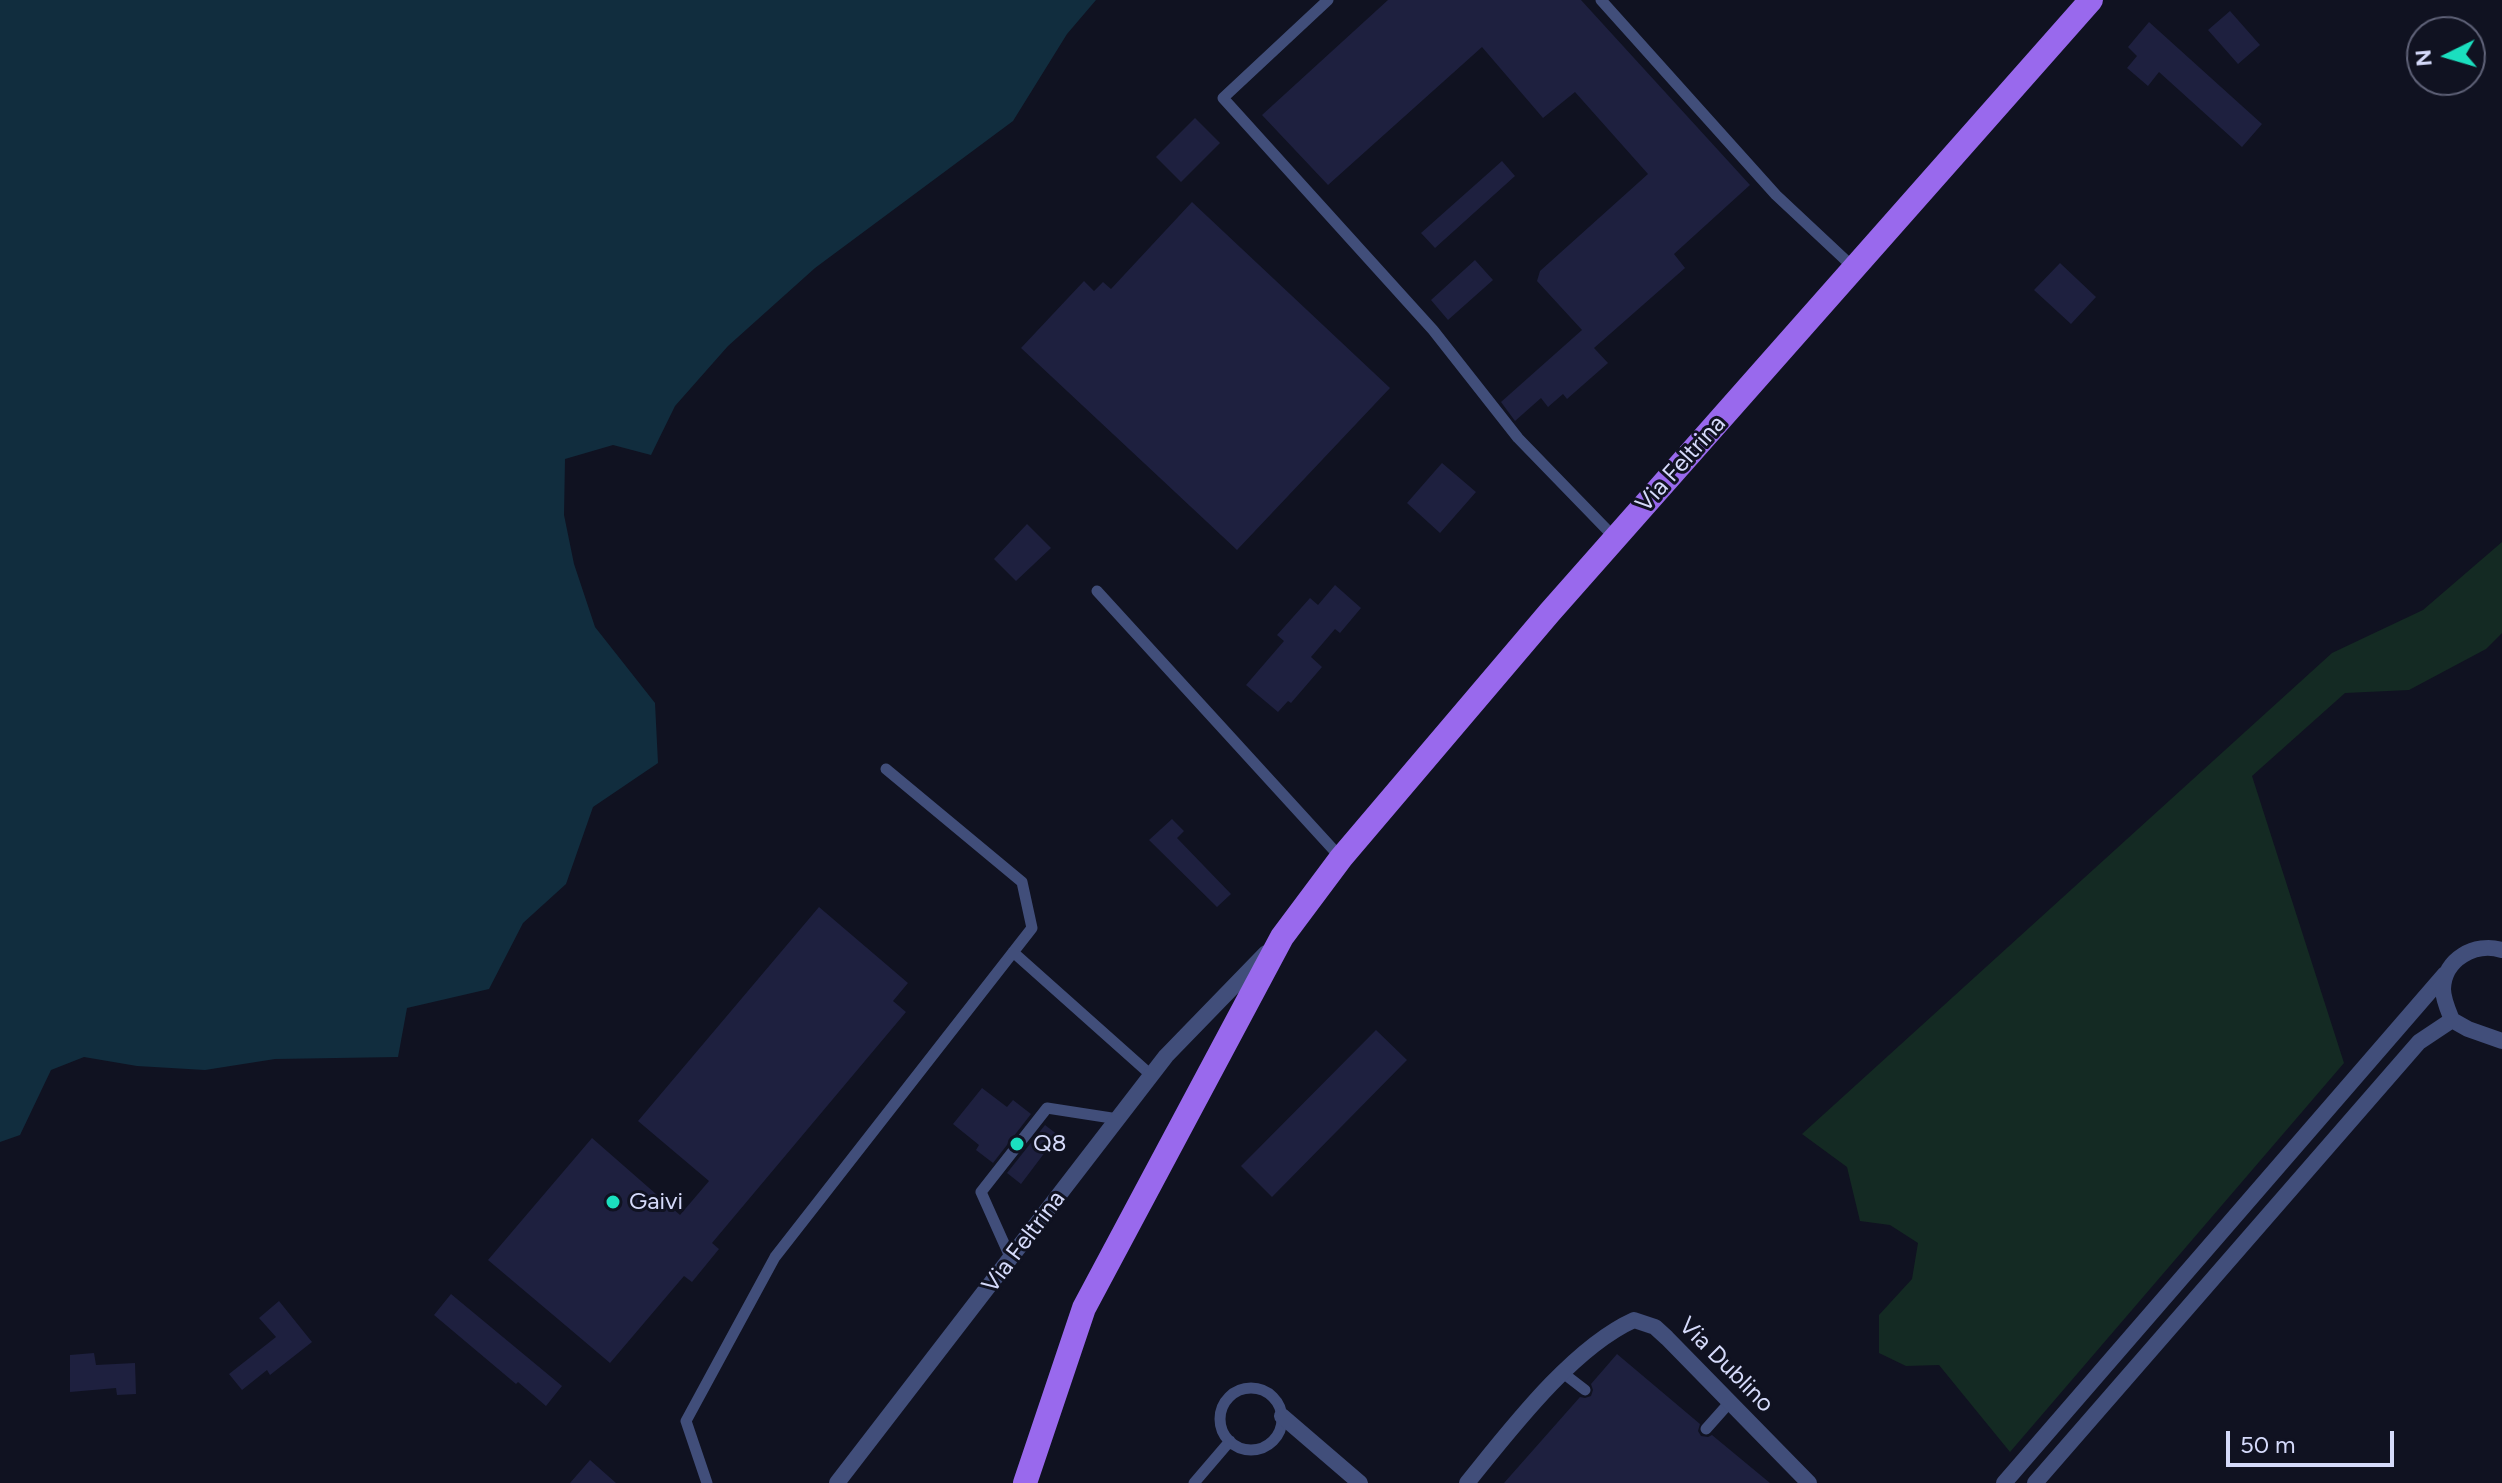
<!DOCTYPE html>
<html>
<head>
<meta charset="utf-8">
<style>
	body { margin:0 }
	#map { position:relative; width:2502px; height:1483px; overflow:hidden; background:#101221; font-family:Figtree,sans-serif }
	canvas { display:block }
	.north { position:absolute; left:2406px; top:16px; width:80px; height:80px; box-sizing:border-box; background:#101221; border:2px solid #5f6278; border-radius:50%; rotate:265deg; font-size:22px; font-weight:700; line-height:32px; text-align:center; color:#d5dafa }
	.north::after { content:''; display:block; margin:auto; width:28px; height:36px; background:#1bdfbf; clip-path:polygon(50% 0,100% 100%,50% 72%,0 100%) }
	.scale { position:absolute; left:2226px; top:1431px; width:168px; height:36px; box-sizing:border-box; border:4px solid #d5dafa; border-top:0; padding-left:10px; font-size:24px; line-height:28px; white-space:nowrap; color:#d5dafa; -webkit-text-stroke:6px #101221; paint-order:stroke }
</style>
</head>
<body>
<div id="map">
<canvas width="2502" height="1483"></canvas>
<div class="north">N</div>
<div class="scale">50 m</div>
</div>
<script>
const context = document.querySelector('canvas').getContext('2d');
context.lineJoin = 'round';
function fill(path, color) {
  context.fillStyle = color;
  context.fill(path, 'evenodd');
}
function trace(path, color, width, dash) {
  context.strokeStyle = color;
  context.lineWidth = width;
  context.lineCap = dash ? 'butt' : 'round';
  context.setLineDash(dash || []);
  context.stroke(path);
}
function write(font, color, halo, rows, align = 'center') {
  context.font = font + ' Figtree,sans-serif';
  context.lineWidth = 6;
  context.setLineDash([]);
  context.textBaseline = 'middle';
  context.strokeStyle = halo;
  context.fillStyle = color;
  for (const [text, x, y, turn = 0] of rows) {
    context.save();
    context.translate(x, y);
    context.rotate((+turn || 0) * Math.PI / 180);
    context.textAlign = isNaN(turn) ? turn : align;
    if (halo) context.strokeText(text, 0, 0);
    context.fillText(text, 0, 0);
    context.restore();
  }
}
fill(new Path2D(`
	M 2502,542 L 2502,633 L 2486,649 L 2409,690 L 2345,693 L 2252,776 L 2344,1063 L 2010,1452 L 1939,1365 L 1906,1366 L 1879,1353 L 1879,1315 L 1912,1279 L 1918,1243 L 1890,1225 L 1860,1221 L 1847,1167 L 1802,1134 L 2332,653 L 2423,610 Z`), '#142a23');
fill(new Path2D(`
	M 0,0 L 1096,0 L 1067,34 L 1013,121 L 815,268 L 728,346 L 675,406 L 651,455 L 613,445 L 565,459 L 564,515 L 574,564 L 595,627 L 655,703 L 658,763 L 593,807 L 566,884 L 523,923 L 489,989 L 407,1008 L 398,1057 L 275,1059 L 205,1070 L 137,1066 L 84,1057 L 51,1070 L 20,1135 L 0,1142 Z`), '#112d3e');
fill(new Path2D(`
	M 1388,0 L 1581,0 L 1750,185 L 1674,254 L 1685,268 L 1594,348 L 1608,363 L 1567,399 L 1563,394 L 1548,407 L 1541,398 L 1515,421 L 1501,402 L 1582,330 L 1537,281 L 1540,271 L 1648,174 L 1575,92 L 1543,118 L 1482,47 L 1328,185 L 1262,115 Z
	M 2230,11 L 2260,45 L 2238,64 L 2208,30 Z
	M 2149,22 L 2262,124 L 2242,147 L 2159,72 L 2148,86 L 2127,68 L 2137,56 L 2128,47 Z
	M 1195,118 L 1220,143 L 1181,182 L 1156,157 Z
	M 1502,161 L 1515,176 L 1435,248 L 1421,233 Z
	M 1192,202 L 1390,388 L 1237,550 L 1021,348 L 1084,281 L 1094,291 L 1103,282 L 1111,289 Z
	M 1475,260 L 1493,280 L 1448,320 L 1431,300 Z
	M 2060,263 L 2096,297 L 2071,324 L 2034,290 Z
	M 1442,463 L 1476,492 L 1440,533 L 1407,503 Z
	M 1027,524 L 1051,548 L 1016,581 L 994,559 Z
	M 1335,585 L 1361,608 L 1340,633 L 1335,629 L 1311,657 L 1322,667 L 1291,703 L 1288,701 L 1278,712 L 1246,685 L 1284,641 L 1277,635 L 1310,598 L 1318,605 Z
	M 1172,819 L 1184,831 L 1177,838 L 1231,894 L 1217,907 L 1149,840 Z
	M 819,907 L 908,983 L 893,1001 L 906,1012 L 712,1243 L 719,1249 L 692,1282 L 684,1276 L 610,1363 L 488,1260 L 592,1138 L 680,1215 L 709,1181 L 638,1121 Z
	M 1376,1030 L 1407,1060 L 1272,1197 L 1241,1166 Z
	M 982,1088 L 1007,1107 L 1013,1100 L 1031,1114 L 993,1163 L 976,1150 L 979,1145 L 953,1124 Z
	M 1045,1125 L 1058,1135 L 1021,1184 L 1007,1173 Z
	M 451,1294 L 562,1386 L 546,1406 L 518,1382 L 516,1384 L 434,1315 Z
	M 279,1301 L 312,1342 L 270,1375 L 267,1370 L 242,1390 L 229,1374 L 276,1337 L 259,1318 Z
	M 94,1353 L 96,1365 L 135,1363 L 136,1394 L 117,1395 L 116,1388 L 70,1392 L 70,1355 Z
	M 1617,1354 L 1700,1424 L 1698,1431 L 1701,1436 L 1708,1437 L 1712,1435 L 1770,1483 L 1504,1483 L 1580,1397 L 1585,1398 L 1591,1396 L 1593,1390 L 1591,1384 Z
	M 590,1460 L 616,1483 L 570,1483 Z`), '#1e203f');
trace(new Path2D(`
	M 1328,0 L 1223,98 L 1433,330 L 1518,438 L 1615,538
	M 1601,0 L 1776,195 L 1854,268
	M 1097,591 L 1341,858
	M 1013,952 L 1151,1075
	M 1011,1259 L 981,1192 L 1047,1108 L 1118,1119
	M 1563,1373 L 1585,1390
	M1220 1419a31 31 0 1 1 62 0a31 31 0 1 1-62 0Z
	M 1706,1429 L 1730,1402
	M 707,1483 L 686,1421 L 775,1257 L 1032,928 L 1022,882 L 886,769
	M 1194,1483 L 1230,1441`), '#414e7a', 11);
trace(new Path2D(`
	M 2502,950 C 2475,942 2444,959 2443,989 C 2443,999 2448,1010 2452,1020 L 2468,1029 L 2502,1041
	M 1282,1416 L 1360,1483
	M 837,1483 L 1166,1056 L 1266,953
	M 1467,1483 C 1510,1430 1572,1348 1634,1320 L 1655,1327 L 1667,1338 L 1809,1483
	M 2004,1483 L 2445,974
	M 2035,1483 L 2419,1042 L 2452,1020`), '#414e7a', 16);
trace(new Path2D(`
	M 1025,1483 L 1084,1308 L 1282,937 L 1341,858 L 1550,612 L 2091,0`), '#9969ed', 24);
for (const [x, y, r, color] of [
	[1017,1144,8,"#1bdfbf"],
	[613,1202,8,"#1bdfbf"]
]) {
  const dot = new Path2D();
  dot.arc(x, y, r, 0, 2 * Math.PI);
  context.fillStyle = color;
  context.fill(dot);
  trace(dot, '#101221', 3);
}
write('24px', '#d5dafa', '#101221', [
	["Via Feltrina",1681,464,-48],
	["Via Feltrina",1024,1242,-53],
	["Via Dublino",1726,1365,45]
]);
write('24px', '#d5dafa', '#101221', [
	["Q8",1033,1144],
	["Gaivi",629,1202]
], 'left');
</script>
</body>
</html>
